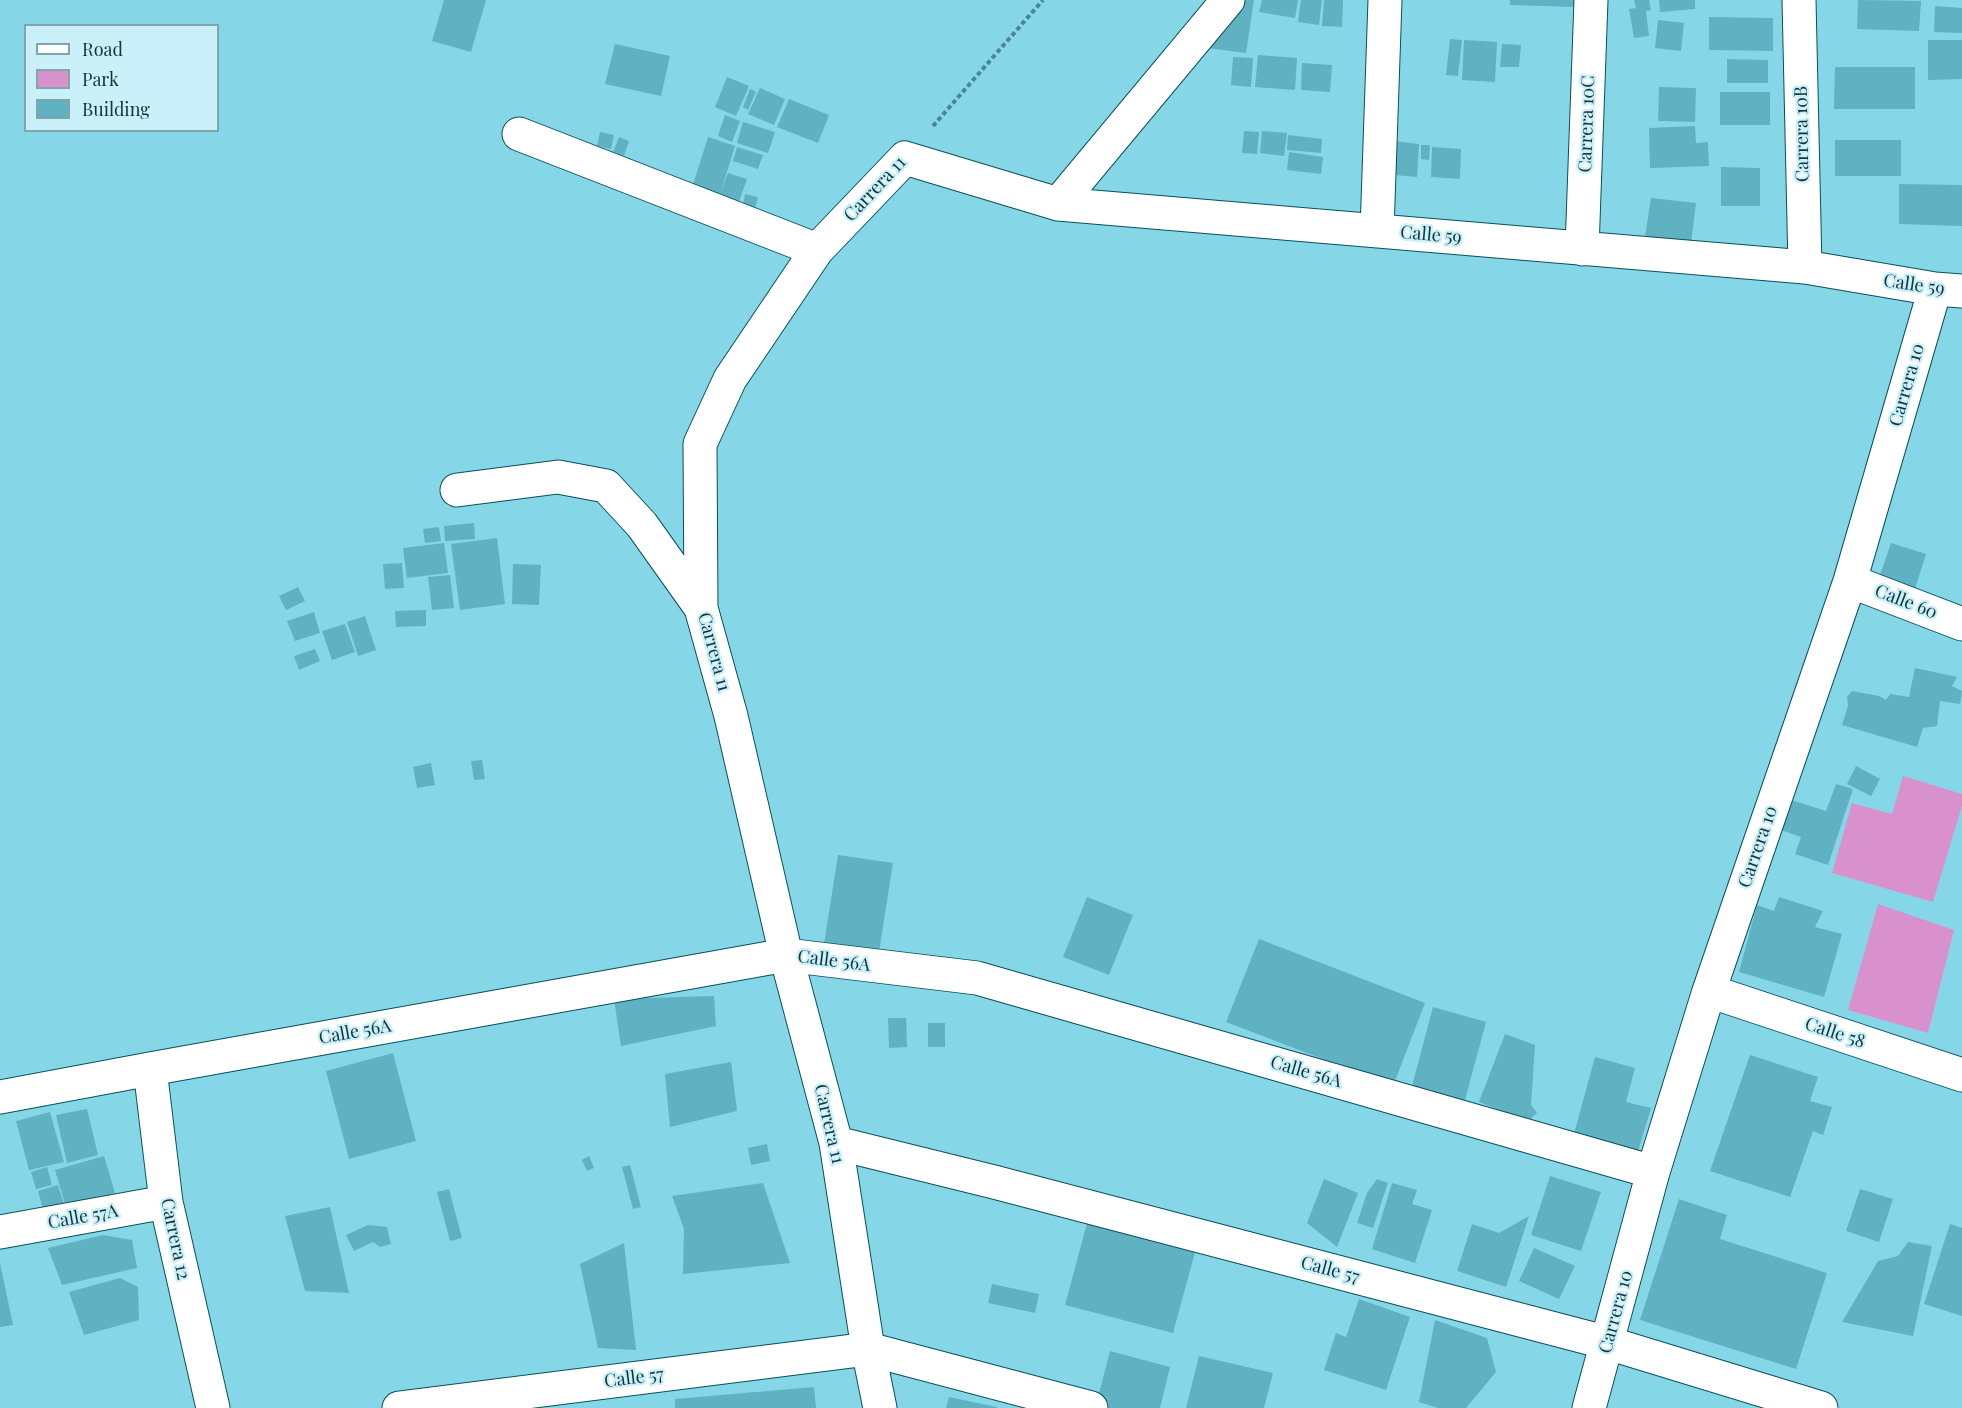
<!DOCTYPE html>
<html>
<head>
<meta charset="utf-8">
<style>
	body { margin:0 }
	#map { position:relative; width:1962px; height:1408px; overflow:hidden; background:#85d7e7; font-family:"Playfair Display",serif }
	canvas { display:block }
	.legend { position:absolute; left:24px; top:24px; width:195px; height:108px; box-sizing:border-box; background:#caf0f9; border:2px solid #80a5ad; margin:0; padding:8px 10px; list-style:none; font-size:18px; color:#12353c }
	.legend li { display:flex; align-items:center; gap:12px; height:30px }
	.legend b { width:30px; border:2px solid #80a5ad }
</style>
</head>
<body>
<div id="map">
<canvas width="1962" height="1408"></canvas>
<ul class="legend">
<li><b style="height:8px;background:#fff"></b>Road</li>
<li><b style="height:16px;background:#d991ce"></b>Park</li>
<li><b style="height:16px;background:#60b2c2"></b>Building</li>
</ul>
</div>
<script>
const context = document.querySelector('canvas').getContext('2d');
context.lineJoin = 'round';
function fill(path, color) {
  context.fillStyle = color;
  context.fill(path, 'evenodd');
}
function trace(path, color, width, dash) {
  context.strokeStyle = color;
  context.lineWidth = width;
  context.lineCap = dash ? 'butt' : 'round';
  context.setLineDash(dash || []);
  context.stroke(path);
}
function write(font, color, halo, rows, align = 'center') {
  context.font = font + ' "Playfair Display",serif';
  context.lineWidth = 4.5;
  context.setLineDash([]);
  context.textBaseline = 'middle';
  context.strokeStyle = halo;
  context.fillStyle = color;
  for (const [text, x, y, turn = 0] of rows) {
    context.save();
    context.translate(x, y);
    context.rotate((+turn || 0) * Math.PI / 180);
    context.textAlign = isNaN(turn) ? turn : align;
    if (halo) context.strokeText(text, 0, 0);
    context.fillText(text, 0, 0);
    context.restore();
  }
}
fill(new Path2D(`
	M 1903,776 L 1962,794 L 1962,806 L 1933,902 L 1832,873 L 1852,803 L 1892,814 Z
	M 1878,904 L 1954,930 L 1928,1033 L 1848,1010 Z`), '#d991ce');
fill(new Path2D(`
	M 444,0 L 486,0 L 471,52 L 432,41 Z
	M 1233,0 L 1254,0 L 1246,53 L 1200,47 Z
	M 1262,0 L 1298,0 L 1295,18 L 1259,12 Z
	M 1301,0 L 1322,0 L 1319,25 L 1298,22 Z
	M 1324,0 L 1343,0 L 1342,27 L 1322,26 Z
	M 1510,0 L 1575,0 L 1575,7 L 1510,5 Z
	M 1634,0 L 1649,0 L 1651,10 L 1646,11 L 1649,36 L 1634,38 L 1629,9 L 1636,8 Z
	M 1659,0 L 1695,0 L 1695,9 L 1660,12 Z
	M 1858,0 L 1921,1 L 1919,31 L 1857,29 Z
	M 1935,6 L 1962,8 L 1962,33 L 1934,32 Z
	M 1709,17 L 1773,18 L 1773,51 L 1709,50 Z
	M 1658,20 L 1684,23 L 1681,51 L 1655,48 Z
	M 1450,39 L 1462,40 L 1458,76 L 1446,75 Z
	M 1464,40 L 1497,42 L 1495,82 L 1462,80 Z
	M 1928,40 L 1962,40 L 1962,79 L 1928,80 Z
	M 615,44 L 670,56 L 661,96 L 605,84 Z
	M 1502,44 L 1521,45 L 1519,67 L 1500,67 Z
	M 1258,55 L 1297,58 L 1295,90 L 1255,87 Z
	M 1233,57 L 1253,58 L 1251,87 L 1231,85 Z
	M 1727,59 L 1768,60 L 1768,83 L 1727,83 Z
	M 1302,63 L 1332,65 L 1330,92 L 1301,90 Z
	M 1835,67 L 1915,67 L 1915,109 L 1834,109 Z
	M 727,77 L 749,86 L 736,116 L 715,107 Z
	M 1659,87 L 1696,88 L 1695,122 L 1658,121 Z
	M 760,88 L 785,99 L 774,125 L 748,114 Z
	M 750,89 L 756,92 L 748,110 L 743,107 Z
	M 1720,92 L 1770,92 L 1770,125 L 1720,125 Z
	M 789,99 L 829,115 L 818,143 L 777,127 Z
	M 725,115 L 740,121 L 732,142 L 718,136 Z
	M 743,122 L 775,132 L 768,153 L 737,143 Z
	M 1695,126 L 1696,143 L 1708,142 L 1709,166 L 1650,168 L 1649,128 Z
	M 1244,131 L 1259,132 L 1257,154 L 1242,153 Z
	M 1262,131 L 1287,133 L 1284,156 L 1260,153 Z
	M 600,132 L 614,135 L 611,149 L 597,146 Z
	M 1288,135 L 1322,139 L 1321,153 L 1287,150 Z
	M 619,137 L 629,141 L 624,156 L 613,152 Z
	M 708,137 L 735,146 L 721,191 L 728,173 L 747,179 L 736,210 L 690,194 Z
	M 1386,140 L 1419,144 L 1417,177 L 1383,174 Z
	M 1835,140 L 1901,140 L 1901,176 L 1835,176 Z
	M 1421,145 L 1430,145 L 1429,160 L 1421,159 Z
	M 737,147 L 763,155 L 758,169 L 733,161 Z
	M 1432,147 L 1461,149 L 1460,179 L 1431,177 Z
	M 1289,152 L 1323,157 L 1321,174 L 1287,170 Z
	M 1721,167 L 1760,168 L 1760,206 L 1721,206 Z
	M 1899,184 L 1962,185 L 1962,226 L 1899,224 Z
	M 745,194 L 758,197 L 754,213 L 742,210 Z
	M 1651,198 L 1696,203 L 1691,243 L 1645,237 Z
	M 474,523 L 475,539 L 445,541 L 444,526 Z
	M 439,527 L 441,541 L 425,543 L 423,529 Z
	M 497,538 L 505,604 L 460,610 L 451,544 Z
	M 444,543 L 448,573 L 407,578 L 403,548 Z
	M 1891,543 L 1926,554 L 1914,592 L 1878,581 Z
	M 402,563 L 404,588 L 385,589 L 383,564 Z
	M 513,564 L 541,565 L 539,605 L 512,604 Z
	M 450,575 L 454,608 L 432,610 L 428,577 Z
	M 298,587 L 305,601 L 286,610 L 279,596 Z
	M 426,610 L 426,626 L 396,627 L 395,611 Z
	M 314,612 L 320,633 L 295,641 L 287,621 Z
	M 365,616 L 376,650 L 358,656 L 347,622 Z
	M 345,624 L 355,652 L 332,660 L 322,631 Z
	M 315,649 L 320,661 L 299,670 L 294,656 Z
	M 1915,668 L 1957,677 L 1952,686 L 1962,691 L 1960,704 L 1940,701 L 1937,726 L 1923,728 L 1917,747 L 1842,725 L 1848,706 L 1847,697 L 1852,691 L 1879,696 L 1886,700 L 1890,694 L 1909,697 Z
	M 482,760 L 485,779 L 474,780 L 471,761 Z
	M 431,763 L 435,785 L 417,788 L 413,767 Z
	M 1856,766 L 1880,779 L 1871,796 L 1847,784 Z
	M 1836,784 L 1853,789 L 1828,865 L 1795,854 L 1801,837 L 1781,830 L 1791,800 L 1826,811 Z
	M 838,855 L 893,863 L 879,952 L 824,944 Z
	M 1087,897 L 1133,915 L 1109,975 L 1063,957 Z
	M 1779,897 L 1823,911 L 1815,927 L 1842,934 L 1824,997 L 1739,972 L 1757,905 L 1774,911 Z
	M 1259,939 L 1425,1003 L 1393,1086 L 1226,1022 Z
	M 714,996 L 716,1026 L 621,1046 L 614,999 Z
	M 1433,1007 L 1486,1022 L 1465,1100 L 1412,1086 Z
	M 888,1018 L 906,1018 L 907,1047 L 889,1048 Z
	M 928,1023 L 945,1023 L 945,1047 L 928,1047 Z
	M 1505,1034 L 1535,1045 L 1531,1105 L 1537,1113 L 1528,1121 L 1479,1102 Z
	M 393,1053 L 416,1141 L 349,1159 L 326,1071 Z
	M 1750,1055 L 1818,1077 L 1810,1101 L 1832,1107 L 1823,1135 L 1813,1131 L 1790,1197 L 1710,1171 Z
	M 1595,1057 L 1635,1068 L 1626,1102 L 1651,1108 L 1636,1158 L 1572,1141 Z
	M 731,1062 L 737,1111 L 670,1127 L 665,1074 Z
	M 87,1109 L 98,1155 L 67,1163 L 56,1115 Z
	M 50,1112 L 64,1162 L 29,1170 L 16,1121 Z
	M 767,1144 L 770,1161 L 751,1165 L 748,1148 Z
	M 104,1156 L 115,1193 L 66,1207 L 55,1170 Z
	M 589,1156 L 594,1168 L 587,1171 L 582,1160 Z
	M 630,1165 L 641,1207 L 633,1209 L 622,1167 Z
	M 47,1167 L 52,1185 L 36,1189 L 31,1172 Z
	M 1550,1176 L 1601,1192 L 1581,1251 L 1531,1235 Z
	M 1324,1179 L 1358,1193 L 1337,1247 L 1307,1223 Z
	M 1377,1179 L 1388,1183 L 1373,1228 L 1357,1223 L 1367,1193 Z
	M 763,1183 L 790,1263 L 683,1274 L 684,1229 L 672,1196 Z
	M 1392,1183 L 1417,1190 L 1412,1204 L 1432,1210 L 1415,1263 L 1372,1249 Z
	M 58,1185 L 65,1207 L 44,1213 L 38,1191 Z
	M 449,1189 L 462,1238 L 450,1241 L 437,1192 Z
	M 1860,1189 L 1893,1199 L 1879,1242 L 1846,1231 Z
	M 1679,1199 L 1727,1215 L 1720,1239 L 1827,1273 L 1796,1369 L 1640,1320 Z
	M 330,1207 L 349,1293 L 305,1291 L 285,1216 Z
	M 1089,1216 L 1197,1245 L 1173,1333 L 1065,1305 Z
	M 1529,1216 L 1506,1287 L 1457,1271 L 1472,1224 L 1499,1233 Z
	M 1950,1224 L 1962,1228 L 1962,1316 L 1924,1304 Z
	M 368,1225 L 387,1227 L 391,1244 L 380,1247 L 373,1242 L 354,1251 L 346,1235 Z
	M 103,1235 L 132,1240 L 137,1268 L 62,1285 L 48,1248 Z
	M 1908,1242 L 1932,1246 L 1913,1336 L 1842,1322 L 1878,1261 L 1898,1256 Z
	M 624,1243 L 636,1350 L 598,1348 L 580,1264 Z
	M 1534,1248 L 1575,1266 L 1559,1299 L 1519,1281 Z
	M 0,1263 L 13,1325 L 0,1327 Z
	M 120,1278 L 138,1287 L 139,1320 L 84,1335 L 69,1292 Z
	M 992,1284 L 1039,1294 L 1035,1313 L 988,1303 Z
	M 1359,1299 L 1410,1317 L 1386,1390 L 1324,1370 L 1336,1333 L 1346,1337 Z
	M 1435,1320 L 1487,1338 L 1496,1372 L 1466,1408 L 1438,1408 L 1419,1402 Z
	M 1110,1351 L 1170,1367 L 1160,1408 L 1106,1408 L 1096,1405 Z
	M 1199,1356 L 1273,1373 L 1264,1408 L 1186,1408 Z
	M 814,1387 L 816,1408 L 675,1408 L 675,1399 Z
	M 949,1397 L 997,1407 L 997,1408 L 946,1408 Z`), '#60b2c2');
const minor = new Path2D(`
	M 1799,0 L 1805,267
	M 519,134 L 817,250
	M 1058,204 L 1228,0
	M 1377,231 L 1385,0
	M 1582,249 L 1591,0
	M 457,490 L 558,477 L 606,486 L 642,525 L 701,608
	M 1850,581 L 1962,624
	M 1709,991 L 1962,1075
	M 150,1069 L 166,1202 L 213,1408
	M 0,1097 L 150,1069 L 786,955 L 977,978 L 1653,1172
	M 836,1143 L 994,1182 L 1608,1343 L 1821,1408
	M 0,1232 L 166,1202
	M 399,1408 L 868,1349 L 1091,1408
	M 880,1408 L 868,1349 L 836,1143 L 786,955 L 731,716 L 701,608 L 700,444 L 730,379 L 817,250 L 905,158 L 1058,204 L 1805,267 L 1935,289 L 1962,291
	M 1589,1408 L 1653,1172 L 1709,991 L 1850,581 L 1935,289`);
trace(minor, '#08515c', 35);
trace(new Path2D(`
	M 933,126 L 1043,0`), '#4b8591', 4, [4.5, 3]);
trace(minor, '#fff', 33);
write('18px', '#12353c', '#caf0f9', [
	["Carrera 10C",1587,124,-88],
	["Carrera 10B",1802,134,-91],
	["Carrera 11",875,189,-47],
	["Calle 59",1431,235,5],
	["Calle 59",1914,285,8],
	["Carrera 10",1907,385,-74],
	["Calle 60",1906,602,21],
	["Carrera 11",714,652,75],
	["Carrera 10",1758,847,-71],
	["Calle 56A",834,961,7],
	["Calle 56A",355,1032,-10],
	["Calle 58",1835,1033,18],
	["Calle 56A",1306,1072,16],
	["Carrera 11",829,1124,77],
	["Calle 57A",83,1217,-10],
	["Carrera 12",175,1239,78],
	["Calle 57",1330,1270,15],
	["Carrera 10",1616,1312,-75],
	["Calle 57",634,1378,-7]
]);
</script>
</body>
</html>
